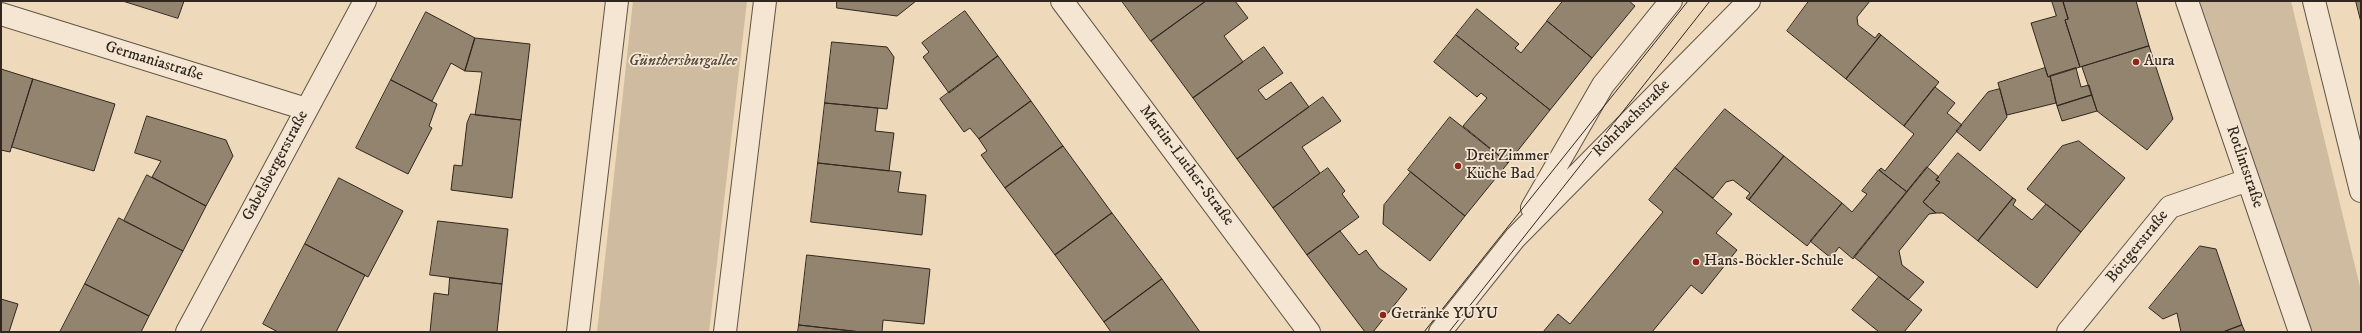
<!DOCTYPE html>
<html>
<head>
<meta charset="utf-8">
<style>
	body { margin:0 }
	#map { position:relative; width:2362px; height:333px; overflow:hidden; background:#eed9ba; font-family:"IM FELL DW Pica",serif }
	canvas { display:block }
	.frame { position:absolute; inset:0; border:2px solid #31271f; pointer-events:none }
</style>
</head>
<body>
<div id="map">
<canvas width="2362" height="333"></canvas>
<div class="frame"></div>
</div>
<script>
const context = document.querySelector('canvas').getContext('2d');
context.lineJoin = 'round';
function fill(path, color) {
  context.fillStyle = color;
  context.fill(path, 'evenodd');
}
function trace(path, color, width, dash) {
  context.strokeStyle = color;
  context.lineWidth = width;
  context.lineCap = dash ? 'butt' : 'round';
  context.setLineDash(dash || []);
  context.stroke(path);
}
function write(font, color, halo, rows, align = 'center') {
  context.font = font + ' "IM FELL DW Pica",serif';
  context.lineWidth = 3.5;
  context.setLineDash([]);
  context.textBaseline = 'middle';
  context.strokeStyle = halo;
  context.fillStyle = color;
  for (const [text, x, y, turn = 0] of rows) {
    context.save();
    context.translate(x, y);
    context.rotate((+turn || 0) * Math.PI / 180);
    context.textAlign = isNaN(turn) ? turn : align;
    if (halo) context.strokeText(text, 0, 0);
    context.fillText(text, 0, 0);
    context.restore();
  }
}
fill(new Path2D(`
	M 633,1 L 747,1 L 709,332 L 597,332 Z
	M 2197,1 L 2291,1 L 2361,291 L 2361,332 L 2311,332 Z`), '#cebba0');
const building = new Path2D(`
	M 123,1 L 184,1 L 178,18 Z
	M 837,1 L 916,1 L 897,16 L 837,8 Z
	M 1122,1 L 1206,1 L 1151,41 Z
	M 1206,1 L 1235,1 L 1248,18 L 1224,36 L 1243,62 L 1193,98 L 1151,41 Z
	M 1563,1 L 1629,1 L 1635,6 L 1592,58 L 1547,21 Z
	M 1809,1 L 1870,1 L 1857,17 L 1858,25 L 1875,38 L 1879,33 L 1881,35 L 1846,79 L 1787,31 Z
	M 2052,1 L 2063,1 L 2068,19 L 2065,20 L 2080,67 L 2048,77 L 2031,23 L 2056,16 Z
	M 2063,1 L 2136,1 L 2149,46 L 2080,67 L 2065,20 L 2068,19 Z
	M 2356,1 L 2361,1 L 2361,22 Z
	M 1477,9 L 1519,44 L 1515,48 L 1521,53 L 1547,21 L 1592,58 L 1550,110 L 1456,35 Z
	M 965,11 L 998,56 L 949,93 L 923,57 L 929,52 L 922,43 Z
	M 426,12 L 475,38 L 465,71 L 451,63 L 432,101 L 391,80 Z
	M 1456,35 L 1550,110 L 1508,163 L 1463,126 L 1487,98 L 1481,93 L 1477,97 L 1434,62 Z
	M 1881,35 L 1939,82 L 1904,126 L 1846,79 Z
	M 475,38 L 530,44 L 521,120 L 475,115 L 482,72 L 465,71 Z
	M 832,42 L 887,47 L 894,57 L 887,109 L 825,103 Z
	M 2149,46 L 2173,119 L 2147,150 L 2097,111 L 2082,67 Z
	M 1264,47 L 1283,73 L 1258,90 L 1266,100 L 1291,82 L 1309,107 L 1237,159 L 1193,98 Z
	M 998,56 L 1031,101 L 979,139 L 970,128 L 964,132 L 940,99 Z
	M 2045,68 L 2048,77 L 2050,76 L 2056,103 L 2007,115 L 1998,83 Z
	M 2076,68 L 2081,87 L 2089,85 L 2092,95 L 2057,106 L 2050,76 Z
	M 1,69 L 33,79 L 10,152 L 1,150 Z
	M 33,79 L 115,104 L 94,171 L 12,147 Z
	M 391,80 L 437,104 L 429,126 L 432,128 L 408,174 L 356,148 Z
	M 1935,87 L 1955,103 L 1947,113 L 1962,125 L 1907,192 L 1879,170 L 1881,168 L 1885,171 L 1914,134 L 1904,126 Z
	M 2000,89 L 2007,117 L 1980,151 L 1956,131 L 1988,92 Z
	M 2092,95 L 2097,111 L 2062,121 L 2057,106 Z
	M 1323,97 L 1341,121 L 1302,147 L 1320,173 L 1273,208 L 1237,159 Z
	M 1031,101 L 1063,146 L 1005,188 L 981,155 L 987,151 L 979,139 Z
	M 825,103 L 878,108 L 875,131 L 894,133 L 889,171 L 818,163 Z
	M 1725,109 L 1784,156 L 1749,200 L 1746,198 L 1750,193 L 1733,180 L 1726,182 L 1713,198 L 1675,168 Z
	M 471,114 L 521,120 L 512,198 L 451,190 L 454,165 L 462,166 L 467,123 Z
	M 147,116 L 226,140 L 233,156 L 206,206 L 152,177 L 161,161 L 135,153 Z
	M 1450,117 L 1508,163 L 1465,216 L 1408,170 Z
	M 2079,141 L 2125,178 L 2081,232 L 2027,189 L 2062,146 Z
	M 1063,146 L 1112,213 L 1055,255 L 1005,188 Z
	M 1958,153 L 2013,198 L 1978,241 L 1943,213 L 1936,213 L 1923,202 L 1940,182 L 1936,180 Z
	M 1784,156 L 1842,203 L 1807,246 L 1749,200 Z
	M 818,163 L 901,172 L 898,192 L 926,195 L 922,235 L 811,222 Z
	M 1927,167 L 1939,177 L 1936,180 L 1940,182 L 1923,202 L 1936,213 L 1929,214 L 1899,251 L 1902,265 L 1924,282 L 1908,300 L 1854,257 Z
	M 1328,168 L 1345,191 L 1342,194 L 1359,217 L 1307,255 L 1273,208 Z
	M 1675,168 L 1732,214 L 1716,233 L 1737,250 L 1702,294 L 1691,285 L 1652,332 L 1543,332 L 1558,314 L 1570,324 L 1663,212 L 1649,200 Z
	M 1879,170 L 1907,192 L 1853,259 L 1839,247 L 1831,258 L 1810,241 L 1842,203 L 1852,212 L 1867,194 L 1862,191 Z
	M 1411,172 L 1465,216 L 1430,261 L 1383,224 L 1384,205 Z
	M 147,175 L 206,206 L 183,251 L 124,221 Z
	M 339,178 L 403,211 L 368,277 L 305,244 Z
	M 2013,198 L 2016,200 L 2013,205 L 2032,220 L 2046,204 L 2081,232 L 2037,288 L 1978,241 Z
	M 1112,213 L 1162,279 L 1104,322 L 1055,255 Z
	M 119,218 L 183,251 L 149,316 L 85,284 Z
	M 438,221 L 508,229 L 502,284 L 430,275 Z
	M 1340,231 L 1359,255 L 1366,250 L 1379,268 L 1407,289 L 1373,332 L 1365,332 L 1307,255 Z
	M 305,244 L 365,275 L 336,332 L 278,332 L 263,324 Z
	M 2200,246 L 2216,249 L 2242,325 L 2223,332 L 2181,332 L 2177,313 L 2163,319 L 2149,308 Z
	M 807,255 L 930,269 L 924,324 L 883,320 L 882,332 L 861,332 L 799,325 Z
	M 1879,277 L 1922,310 L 1904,332 L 1879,332 L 1852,310 Z
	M 450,278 L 502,284 L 497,332 L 430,332 L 434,293 L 448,295 Z
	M 1162,279 L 1200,332 L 1111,332 L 1104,322 Z
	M 85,284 L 149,316 L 141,332 L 60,332 Z
	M 1,299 L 18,304 L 9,332 L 1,332 Z
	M 799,325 L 861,332 L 798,332 Z
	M 2242,325 L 2245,332 L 2223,332 Z`);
fill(building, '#938470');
trace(building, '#31271f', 1);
const minor = new Path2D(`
	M 1062,1 L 1309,332
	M 2187,1 L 2300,332
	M 2314,1 L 2361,191
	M 1,14 L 306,109
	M 1532,208 L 1603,85 L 1671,1
	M 187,332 L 365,1
	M 578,332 L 617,1
	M 725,332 L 765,1
	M 1440,332 L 1515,238 L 1749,1
	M 2068,332 L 2170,207 L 2248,180`);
trace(minor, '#605446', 24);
trace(minor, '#f4e6d2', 22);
trace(new Path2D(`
	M 1424,332 L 1688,1
	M 1449,332 L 1710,1`), '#31271f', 1);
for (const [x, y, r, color] of [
	[2136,62,4,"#8f2418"],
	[1458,166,4,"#8f2418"],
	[1696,262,4,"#8f2418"],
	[1383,315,4,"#8f2418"]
]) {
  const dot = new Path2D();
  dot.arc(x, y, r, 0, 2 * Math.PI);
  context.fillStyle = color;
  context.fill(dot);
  trace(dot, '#f4e6d2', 1.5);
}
write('16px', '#31271f', '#f4e6d2', [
	["Germaniastraße",154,62,17],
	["Rohrbachstraße",1632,119,-45],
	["Gabelsbergerstraße",276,166,-62],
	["Martin-Luther-Straße",1186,166,53],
	["Rotlintstraße",2244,167,71],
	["Böttgerstraße",2138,247,-51]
]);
write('italic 16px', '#584c3f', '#f4e6d2', [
	["Günthersburgallee",683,62]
]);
write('16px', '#31271f', '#f4e6d2', [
	["Aura",2144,62],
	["Drei Zimmer",1466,157],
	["Küche Bad",1466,175],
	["Hans-Böckler-Schule",1704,262],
	["Getränke YUYU",1391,315]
], 'left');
</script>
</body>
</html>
